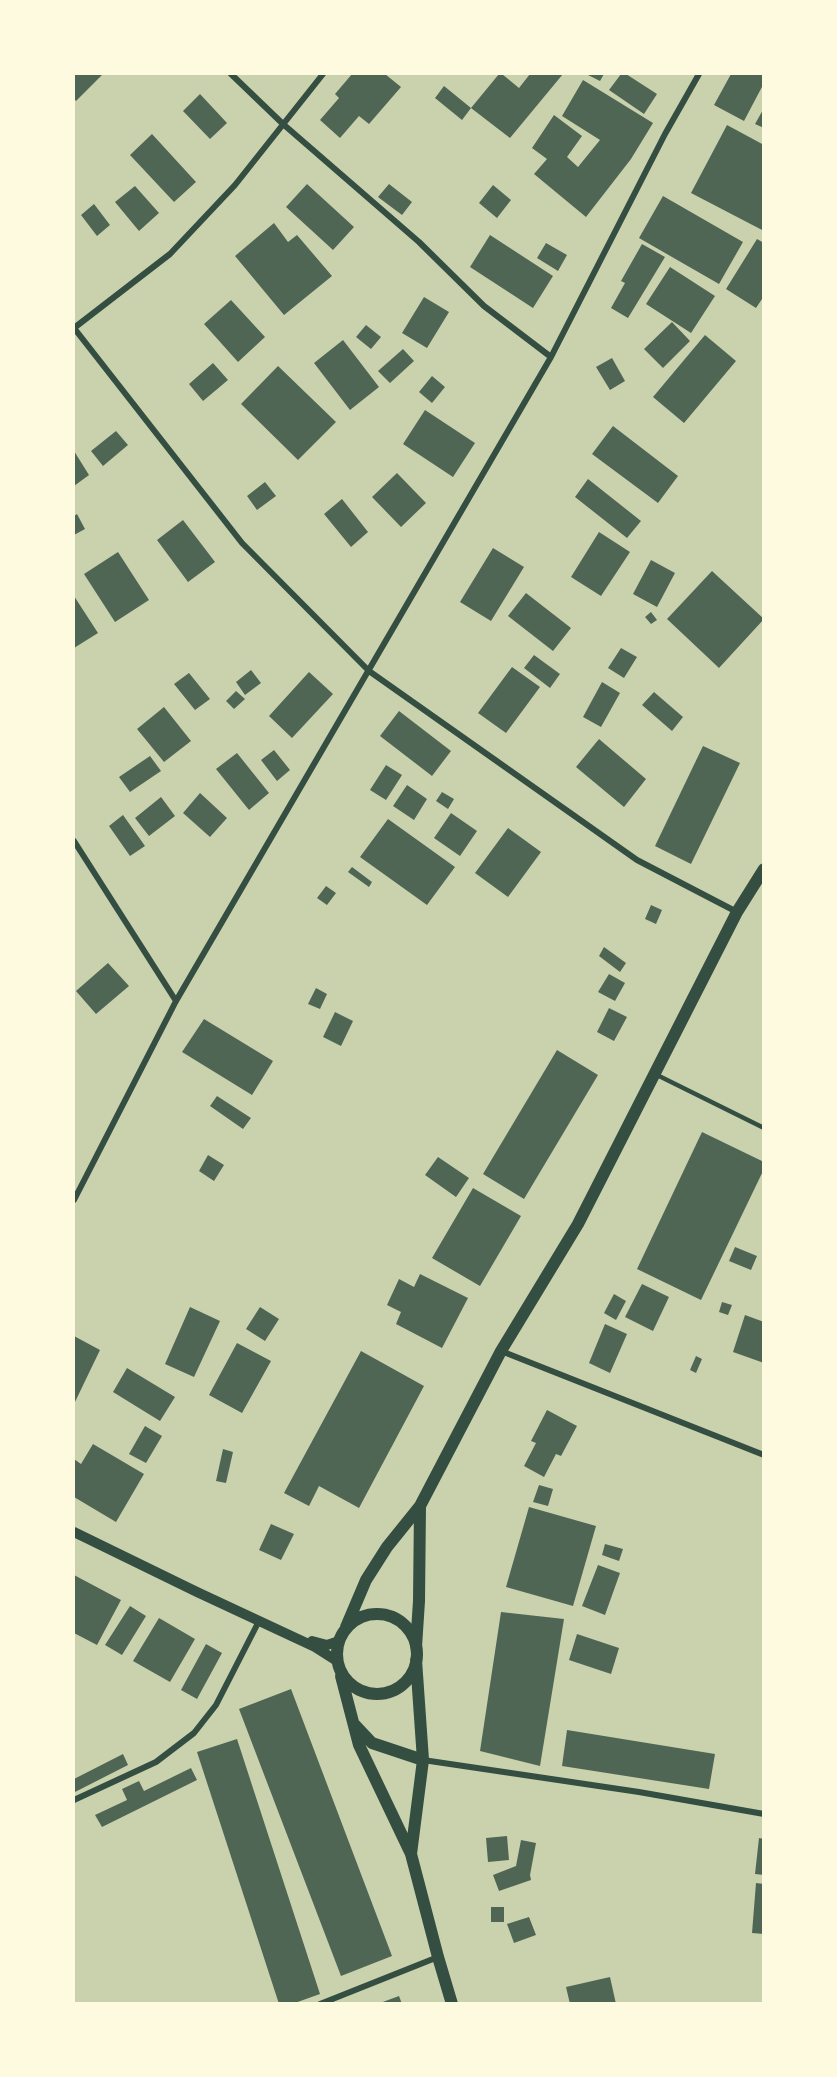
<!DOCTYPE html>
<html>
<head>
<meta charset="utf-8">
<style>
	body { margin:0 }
	#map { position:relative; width:837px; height:2077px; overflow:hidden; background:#e9edc9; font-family:Merriweather,serif }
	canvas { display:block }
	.frame { position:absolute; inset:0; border:75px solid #fefae0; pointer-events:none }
</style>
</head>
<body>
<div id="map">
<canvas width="837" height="2077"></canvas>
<div class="frame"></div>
</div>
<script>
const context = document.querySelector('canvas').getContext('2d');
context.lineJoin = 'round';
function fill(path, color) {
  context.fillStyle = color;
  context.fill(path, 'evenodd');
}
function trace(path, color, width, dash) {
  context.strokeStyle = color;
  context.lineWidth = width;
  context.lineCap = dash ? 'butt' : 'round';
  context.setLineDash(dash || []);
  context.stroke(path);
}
fill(new Path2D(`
	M 74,74 L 763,74 L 763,2003 L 74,2003 Z`), '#cad2ad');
fill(new Path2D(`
	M 74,74 L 103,74 L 76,101 L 74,99 Z
	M 352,74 L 385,74 L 401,87 L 369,124 L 359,116 L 340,138 L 320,120 L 339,98 L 335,94 Z
	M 499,74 L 502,74 L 519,88 L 530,74 L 563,74 L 510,138 L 471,108 Z
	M 586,74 L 604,74 L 600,81 Z
	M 621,74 L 626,74 L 657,94 L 644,114 L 609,90 Z
	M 731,74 L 764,74 L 764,83 L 744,121 L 714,105 Z
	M 583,80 L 653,123 L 631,159 L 586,217 L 534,174 L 547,159 L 532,148 L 554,115 L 582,136 L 567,157 L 578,167 L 600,140 L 562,116 Z
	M 444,86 L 471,108 L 462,120 L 435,98 Z
	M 200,94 L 227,123 L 210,139 L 183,111 Z
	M 764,108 L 764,128 L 755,124 Z
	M 727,125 L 764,145 L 764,231 L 691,193 Z
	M 152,134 L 196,182 L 174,202 L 130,155 Z
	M 307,184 L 354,227 L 333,250 L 286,207 Z
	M 389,184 L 412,202 L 402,215 L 378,197 Z
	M 493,185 L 511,200 L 497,218 L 479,203 Z
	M 135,186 L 159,213 L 139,231 L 115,202 Z
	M 663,196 L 743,242 L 719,284 L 639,238 Z
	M 94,204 L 110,225 L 97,236 L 81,215 Z
	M 274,223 L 288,242 L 297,235 L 332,276 L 284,315 L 235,256 Z
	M 490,235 L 553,276 L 533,308 L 470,267 Z
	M 757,239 L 764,243 L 764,296 L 756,308 L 726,289 Z
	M 546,243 L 567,255 L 558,271 L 537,258 Z
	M 642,244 L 665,257 L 628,318 L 611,308 L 625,283 L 621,281 Z
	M 670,267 L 715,296 L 691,333 L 646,304 Z
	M 424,297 L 449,312 L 427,348 L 402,333 Z
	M 231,300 L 265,337 L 238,362 L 204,324 Z
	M 672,322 L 690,341 L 663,368 L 644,349 Z
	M 366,325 L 381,337 L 371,349 L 356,337 Z
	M 705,335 L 736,361 L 684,423 L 653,397 Z
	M 343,340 L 379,387 L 350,410 L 314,363 Z
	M 403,349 L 414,361 L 390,383 L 378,371 Z
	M 612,358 L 625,381 L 610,390 L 596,367 Z
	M 213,363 L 228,380 L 203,401 L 189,384 Z
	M 278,366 L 336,422 L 298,460 L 241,404 Z
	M 432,376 L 445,387 L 432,403 L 419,392 Z
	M 425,410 L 475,443 L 453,477 L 403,444 Z
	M 613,426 L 678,476 L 658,503 L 592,454 Z
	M 116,431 L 128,445 L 103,466 L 91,451 Z
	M 74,451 L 89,475 L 74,486 Z
	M 397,473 L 426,503 L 401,527 L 372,497 Z
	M 588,479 L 641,521 L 627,538 L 575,497 Z
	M 265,482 L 276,496 L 257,510 L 247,496 Z
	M 342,499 L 368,532 L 351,547 L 324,514 Z
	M 77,514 L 85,529 L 74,535 L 74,516 Z
	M 183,520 L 215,562 L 188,582 L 157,540 Z
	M 599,532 L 630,552 L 601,596 L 571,577 Z
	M 493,548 L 524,567 L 491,621 L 460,602 Z
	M 118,552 L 149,600 L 115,622 L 84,574 Z
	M 651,560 L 675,573 L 657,607 L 633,594 Z
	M 712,571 L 764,619 L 719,668 L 667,619 Z
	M 526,593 L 571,628 L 553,651 L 508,616 Z
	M 74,596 L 98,633 L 74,648 Z
	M 651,612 L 657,620 L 651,624 L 645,617 Z
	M 621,648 L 637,657 L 624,678 L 608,668 Z
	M 534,655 L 560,674 L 550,688 L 524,668 Z
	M 512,667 L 540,687 L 506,733 L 478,713 Z
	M 251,670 L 261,683 L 245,695 L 236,682 Z
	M 309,672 L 333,694 L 292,738 L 269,716 Z
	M 189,673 L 210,699 L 195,710 L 174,684 Z
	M 602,682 L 620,693 L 601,727 L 583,717 Z
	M 236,691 L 245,699 L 234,709 L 226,701 Z
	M 654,692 L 683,717 L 672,731 L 642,705 Z
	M 164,707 L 191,741 L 164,762 L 137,729 Z
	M 399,711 L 451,751 L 432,776 L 380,736 Z
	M 599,739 L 646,779 L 624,807 L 576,767 Z
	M 703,746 L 740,763 L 691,864 L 655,846 Z
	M 274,750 L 290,770 L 277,781 L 261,760 Z
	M 237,753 L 269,793 L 249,810 L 216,769 Z
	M 150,756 L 161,771 L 130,792 L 119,777 Z
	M 386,765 L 402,775 L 386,800 L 370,790 Z
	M 407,785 L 427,799 L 414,820 L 393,806 Z
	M 442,792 L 454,799 L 448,809 L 436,801 Z
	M 200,793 L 227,818 L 210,837 L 183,813 Z
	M 161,797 L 175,816 L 149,836 L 135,818 Z
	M 451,813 L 477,831 L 460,856 L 434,838 Z
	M 123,815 L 145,846 L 130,856 L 109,826 Z
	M 388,819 L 455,867 L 427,905 L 360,857 Z
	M 508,828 L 541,852 L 508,897 L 475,873 Z
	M 352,867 L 372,882 L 369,887 L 348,872 Z
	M 326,886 L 336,893 L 327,905 L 317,898 Z
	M 651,905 L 662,910 L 656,924 L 645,919 Z
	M 604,947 L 626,963 L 620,972 L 599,956 Z
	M 108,963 L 129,986 L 96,1014 L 76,991 Z
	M 609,974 L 625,983 L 615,1001 L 598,992 Z
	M 316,988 L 327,994 L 320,1009 L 308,1004 Z
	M 609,1008 L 627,1017 L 614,1041 L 597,1032 Z
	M 335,1012 L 353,1021 L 341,1046 L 323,1037 Z
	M 204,1019 L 273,1061 L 252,1095 L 182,1052 Z
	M 557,1050 L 598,1075 L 524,1199 L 483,1174 Z
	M 217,1096 L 251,1118 L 243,1129 L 210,1106 Z
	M 702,1132 L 764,1162 L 764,1169 L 701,1300 L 637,1269 Z
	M 208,1155 L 224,1165 L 214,1181 L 199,1171 Z
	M 438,1157 L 469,1178 L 456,1197 L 425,1175 Z
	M 473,1188 L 521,1216 L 480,1286 L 432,1258 Z
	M 735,1247 L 757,1256 L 751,1270 L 729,1261 Z
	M 420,1274 L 468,1298 L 442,1348 L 396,1324 L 401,1312 L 387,1305 L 399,1279 L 414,1287 Z
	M 642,1284 L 669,1297 L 653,1331 L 625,1317 Z
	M 614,1294 L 626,1301 L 616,1320 L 604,1313 Z
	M 722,1302 L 732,1305 L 728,1315 L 719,1312 Z
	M 190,1307 L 220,1321 L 194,1377 L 165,1364 Z
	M 260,1307 L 279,1319 L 265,1341 L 246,1329 Z
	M 745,1315 L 764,1322 L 764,1363 L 733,1352 Z
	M 605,1324 L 627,1334 L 610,1373 L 589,1363 Z
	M 74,1336 L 100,1350 L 74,1404 Z
	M 237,1343 L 271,1361 L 242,1413 L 209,1395 Z
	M 361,1351 L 424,1386 L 359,1508 L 319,1486 L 309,1506 L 284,1493 Z
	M 696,1356 L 702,1359 L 696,1373 L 690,1370 Z
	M 127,1368 L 175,1397 L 160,1421 L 113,1392 Z
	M 547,1410 L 577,1426 L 561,1456 L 556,1454 L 544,1477 L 524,1466 L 536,1443 L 531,1441 Z
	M 145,1426 L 162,1436 L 146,1463 L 129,1454 Z
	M 93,1444 L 144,1474 L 116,1522 L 74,1497 L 74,1459 L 81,1464 Z
	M 223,1449 L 233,1452 L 226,1483 L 216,1481 Z
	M 539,1485 L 553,1489 L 548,1506 L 533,1502 Z
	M 529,1507 L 596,1526 L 573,1606 L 506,1587 Z
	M 271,1524 L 294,1534 L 281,1560 L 259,1550 Z
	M 605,1544 L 623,1549 L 619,1561 L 602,1555 Z
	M 598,1565 L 620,1573 L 605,1615 L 582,1606 Z
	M 74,1575 L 121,1600 L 97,1645 L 74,1633 Z
	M 130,1606 L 146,1616 L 122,1655 L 105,1645 Z
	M 501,1612 L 564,1619 L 540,1766 L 480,1751 Z
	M 159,1618 L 195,1639 L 170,1682 L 133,1661 Z
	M 577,1634 L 619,1648 L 611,1674 L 569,1660 Z
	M 206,1644 L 222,1653 L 197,1699 L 181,1690 Z
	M 291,1689 L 392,1956 L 341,1976 L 239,1709 Z
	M 567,1730 L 715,1754 L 709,1789 L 562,1766 Z
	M 237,1739 L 320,1994 L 292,2004 L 279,2004 L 197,1752 Z
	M 123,1754 L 128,1765 L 75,1792 L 74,1779 Z
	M 191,1768 L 197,1780 L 102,1827 L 95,1815 L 127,1800 L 122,1789 L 139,1781 L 144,1791 Z
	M 507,1836 L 509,1860 L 488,1862 L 486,1838 Z
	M 759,1838 L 764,1839 L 764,1875 L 755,1874 Z
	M 521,1840 L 536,1843 L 530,1875 L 531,1880 L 499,1891 L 493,1875 L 516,1866 Z
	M 756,1883 L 764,1884 L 764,1934 L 752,1933 Z
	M 491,1907 L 504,1907 L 504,1922 L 491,1922 Z
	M 529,1917 L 536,1935 L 514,1943 L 507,1924 Z
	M 610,1977 L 616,2004 L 570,2004 L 566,1987 Z
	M 399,1996 L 402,2004 L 380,2004 L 380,2003 Z`), '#4f6655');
trace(new Path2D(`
	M 655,1074 L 764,1128`), '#344e41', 4.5);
trace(new Path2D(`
	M 231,74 L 283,124 L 419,242 L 484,306 L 551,357
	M 74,328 L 242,543 L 369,671 L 637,860 L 737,912
	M 74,328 L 170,254 L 235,185 L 323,74
	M 74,841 L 176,1001
	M 74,1200 L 176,1001 L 551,357 L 665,134 L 699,74
	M 501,1351 L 764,1455
	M 423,1760 L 639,1792 L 764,1814
	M 74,1800 L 156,1762 L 194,1733 L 216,1705 L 259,1621
	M 320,2004 L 438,1957`), '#344e41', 6);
trace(new Path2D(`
	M 74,1532 L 197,1592 L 315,1647 L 337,1661
	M 312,1641 L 327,1645 L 339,1641`), '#344e41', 10);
trace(new Path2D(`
	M337 1654a40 40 0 1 1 80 0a40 40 0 1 1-80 0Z
	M 346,1627 L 366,1580 L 387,1547 L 420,1506
	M 416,1647 L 419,1601 L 420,1506 L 501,1351 L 578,1224 L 737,912 L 764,869
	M 416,1660 L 423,1760 L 411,1854 L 438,1957 L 452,2004
	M 341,1676 L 359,1745 L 411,1854
	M 355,1725 L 372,1743 L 423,1760`), '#344e41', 12);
</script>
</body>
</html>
